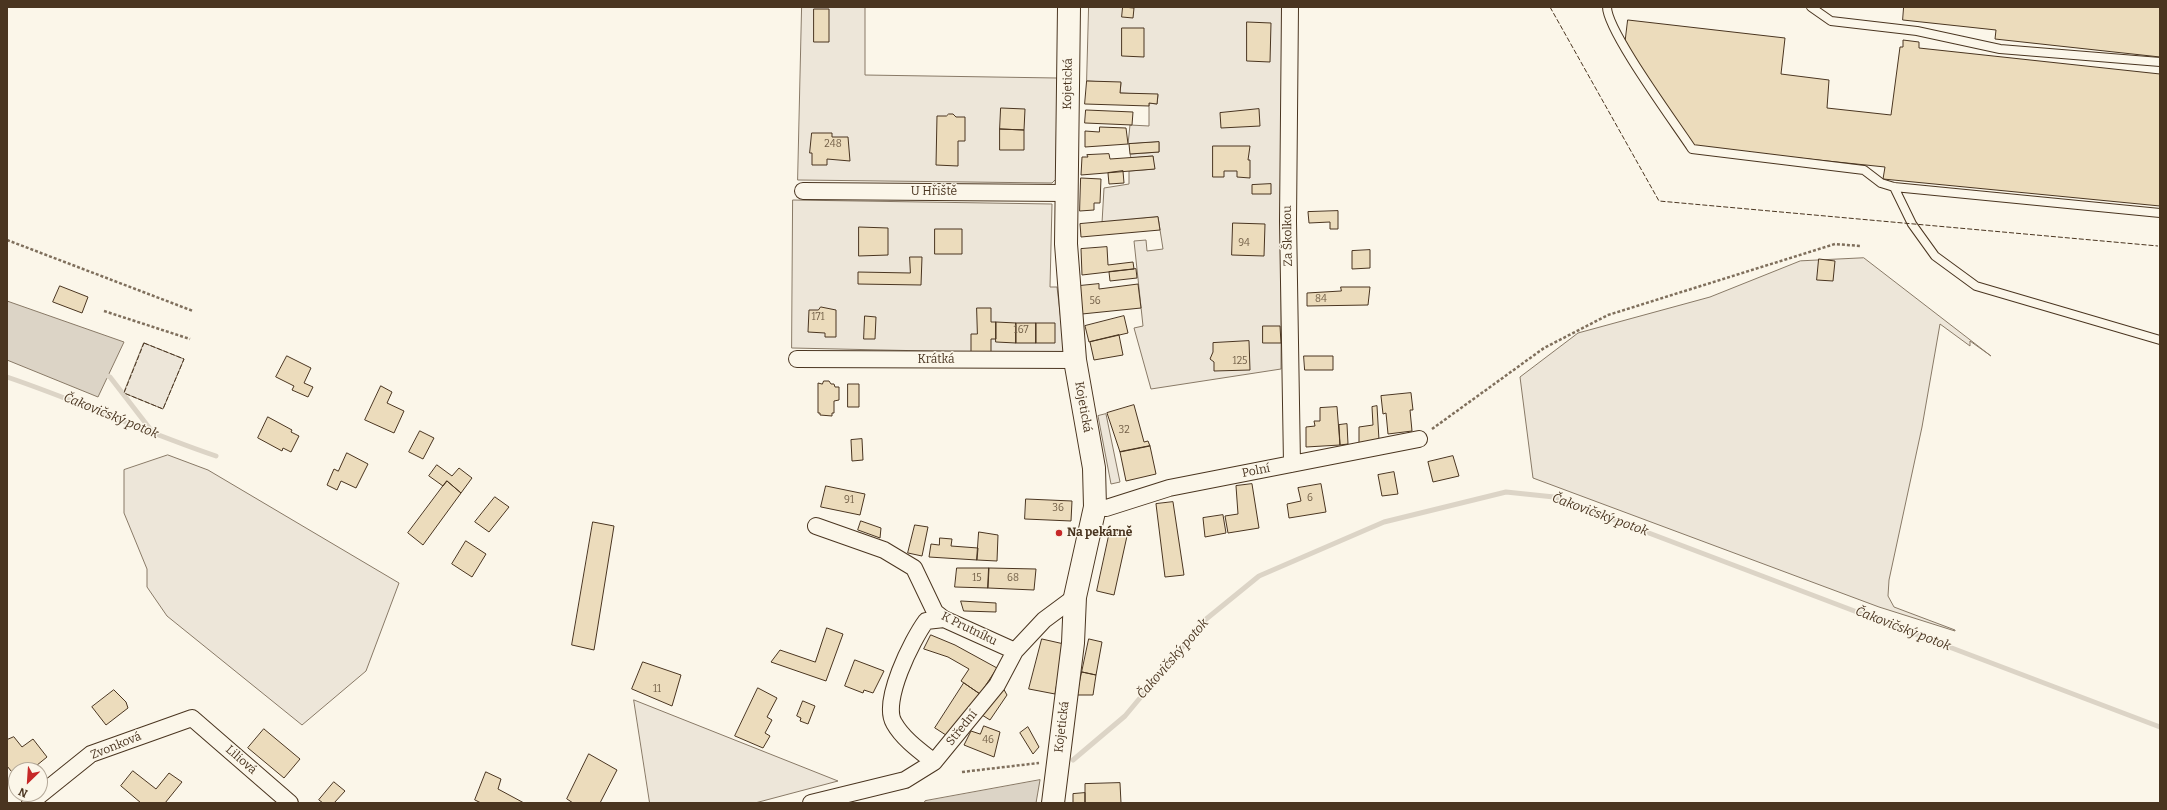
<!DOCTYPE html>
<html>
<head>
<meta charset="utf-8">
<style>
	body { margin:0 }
	#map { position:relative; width:2167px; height:810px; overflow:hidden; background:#fbf6e9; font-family:Bitter,serif }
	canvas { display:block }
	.frame { position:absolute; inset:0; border:8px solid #4a3520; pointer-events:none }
	.north { position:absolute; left:8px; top:762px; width:40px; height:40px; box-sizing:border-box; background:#fbf6e9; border:1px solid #b4a999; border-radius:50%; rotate:205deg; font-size:11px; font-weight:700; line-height:16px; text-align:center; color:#4a3520 }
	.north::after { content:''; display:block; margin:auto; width:14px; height:18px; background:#c62828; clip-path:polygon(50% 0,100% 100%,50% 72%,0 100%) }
</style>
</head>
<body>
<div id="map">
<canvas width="2167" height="810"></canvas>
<div class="frame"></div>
<div class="north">N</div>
</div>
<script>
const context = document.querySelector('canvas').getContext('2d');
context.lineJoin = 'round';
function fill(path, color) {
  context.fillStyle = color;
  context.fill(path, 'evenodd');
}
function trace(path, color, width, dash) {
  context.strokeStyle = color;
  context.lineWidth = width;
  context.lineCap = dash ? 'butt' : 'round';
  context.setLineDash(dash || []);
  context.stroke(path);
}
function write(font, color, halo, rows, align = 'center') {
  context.font = font + ' Bitter,serif';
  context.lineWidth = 3;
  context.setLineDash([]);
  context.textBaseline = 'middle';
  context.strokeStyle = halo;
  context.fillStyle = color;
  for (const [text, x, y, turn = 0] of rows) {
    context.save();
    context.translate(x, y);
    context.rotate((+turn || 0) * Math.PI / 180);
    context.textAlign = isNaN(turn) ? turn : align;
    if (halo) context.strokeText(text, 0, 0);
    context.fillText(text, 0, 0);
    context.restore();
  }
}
const green = new Path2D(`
	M 802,7 L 865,7 L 865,75 L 1057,78 L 1056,179 L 1052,183 L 798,180 Z
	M 1089,7 L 1282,7 L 1281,369 L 1151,389 L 1134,328 L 1143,326 L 1134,241 L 1146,240 L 1147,251 L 1163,249 L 1158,217 L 1102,223 L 1104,188 L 1129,184 L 1129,171 L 1154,169 L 1153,156 L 1131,158 L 1130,154 L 1159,152 L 1159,142 L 1128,144 L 1130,125 L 1149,126 L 1149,103 L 1157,104 L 1158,95 L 1120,93 L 1121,83 L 1087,81 Z
	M 793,200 L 1052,204 L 1050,287 L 1057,287 L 1065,354 L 792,348 Z
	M 1864,258 L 1991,356 L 1970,341 L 1970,346 L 1940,324 L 1922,427 L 1889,580 L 1888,596 L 1894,607 L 1955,630 L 1955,631 L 1879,607 L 1533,478 L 1520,377 L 1578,333 L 1710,297 L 1800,261 Z
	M 144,343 L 184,359 L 163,409 L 124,393 Z
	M 1106,414 L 1120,482 L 1111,484 L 1098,416 Z
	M 168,455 L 208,470 L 399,583 L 366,671 L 302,725 L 167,616 L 147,587 L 147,569 L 124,513 L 124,470 Z
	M 634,700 L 838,781 L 755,803 L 650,803 Z`);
fill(green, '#ede6d9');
trace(green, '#887966', 1);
const water = new Path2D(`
	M 7,301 L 124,342 L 98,397 L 7,360 Z
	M 1040,780 L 1036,803 L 924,803 L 925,801 Z`);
fill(water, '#dcd4c6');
trace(water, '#887966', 1);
trace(new Path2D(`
	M 103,374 L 110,377 L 154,434
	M 7,377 C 78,401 145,432 216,456
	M 1073,760 L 1125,716 L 1205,620 L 1259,576 L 1384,522 L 1506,492 L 1554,497 L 2160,727`), '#dcd4c6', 5);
const building = new Path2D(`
	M 1123,7 L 1134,8 L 1133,18 L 1122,17 Z
	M 1904,7 L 2160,7 L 2160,57 L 1995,39 L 1996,30 L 1903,20 Z
	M 814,9 L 829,9 L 829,42 L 814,42 Z
	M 1628,20 L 1785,38 L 1781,74 L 1829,80 L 1827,108 L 1891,115 L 1900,47 L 1903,47 L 1903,40 L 1919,42 L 1919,48 L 2160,74 L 2160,206 L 1883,179 L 1885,167 L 1693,147 L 1625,44 Z
	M 1247,22 L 1271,23 L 1270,62 L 1247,61 Z
	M 1122,28 L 1144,28 L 1144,57 L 1122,56 Z
	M 1087,81 L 1121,82 L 1120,93 L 1158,94 L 1157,104 L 1149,103 L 1149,106 L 1085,104 Z
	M 1001,108 L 1025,109 L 1024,130 L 1000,129 Z
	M 1259,109 L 1260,126 L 1221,128 L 1220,113 Z
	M 1086,110 L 1133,112 L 1132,125 L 1085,123 Z
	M 949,114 L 953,114 L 956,117 L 965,117 L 965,141 L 958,141 L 958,166 L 936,165 L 937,116 L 946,116 Z
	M 1100,127 L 1126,128 L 1128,144 L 1085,147 L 1085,131 L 1099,132 Z
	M 1000,129 L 1024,130 L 1024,150 L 1000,150 Z
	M 812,133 L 832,133 L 832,137 L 848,137 L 850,161 L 827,159 L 827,165 L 812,165 L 812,153 L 810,153 Z
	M 1159,142 L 1159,152 L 1130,154 L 1129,144 Z
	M 1213,146 L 1250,146 L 1248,160 L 1250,160 L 1250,178 L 1237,177 L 1237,171 L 1224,171 L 1224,177 L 1213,177 Z
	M 1109,154 L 1110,159 L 1153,156 L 1155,169 L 1081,175 L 1082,157 L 1088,157 L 1087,155 Z
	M 1123,171 L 1124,183 L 1109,184 L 1108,173 Z
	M 1081,178 L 1101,179 L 1100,203 L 1094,203 L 1094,210 L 1080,211 Z
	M 1271,184 L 1271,194 L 1252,194 L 1252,185 Z
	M 1338,211 L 1338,229 L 1330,229 L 1330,222 L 1309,223 L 1308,212 Z
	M 1158,217 L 1160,230 L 1081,237 L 1080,224 Z
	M 1233,223 L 1265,224 L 1264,256 L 1232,255 Z
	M 859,227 L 888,228 L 888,255 L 859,256 Z
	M 935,229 L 962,229 L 962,254 L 935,254 Z
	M 1107,247 L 1108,265 L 1133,262 L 1134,269 L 1082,275 L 1081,249 Z
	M 1370,250 L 1370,268 L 1352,269 L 1352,251 Z
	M 910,257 L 922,257 L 921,285 L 858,284 L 858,272 L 910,273 Z
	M 1819,259 L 1835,261 L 1833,281 L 1817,280 Z
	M 1136,269 L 1137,278 L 1110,281 L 1109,272 Z
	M 1099,284 L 1099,289 L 1138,284 L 1141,308 L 1082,314 L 1079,286 Z
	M 60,286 L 88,297 L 82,313 L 53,302 Z
	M 1341,287 L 1370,287 L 1368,305 L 1307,306 L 1307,293 L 1341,291 Z
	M 821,307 L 836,310 L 836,337 L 825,337 L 825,333 L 808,332 L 809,310 L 818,310 Z
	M 977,308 L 991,308 L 991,322 L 996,322 L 996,339 L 991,339 L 991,352 L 971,352 L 971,334 L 977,334 Z
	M 865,316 L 876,317 L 875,339 L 864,339 Z
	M 1124,316 L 1128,333 L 1089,342 L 1085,326 Z
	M 996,322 L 1016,323 L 1016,343 L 996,342 Z
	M 1016,323 L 1036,323 L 1036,343 L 1016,343 Z
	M 1036,323 L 1055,323 L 1055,343 L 1036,343 Z
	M 1263,326 L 1280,326 L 1281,343 L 1263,343 Z
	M 1119,335 L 1123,355 L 1094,360 L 1090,342 Z
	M 1249,341 L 1250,370 L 1214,371 L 1214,362 L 1210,359 L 1213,352 L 1213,343 Z
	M 287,356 L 311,368 L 304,383 L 313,387 L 308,397 L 292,390 L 294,386 L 276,377 Z
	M 1304,356 L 1333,356 L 1333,370 L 1305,370 Z
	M 824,381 L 829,381 L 831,384 L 834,384 L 835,387 L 839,387 L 839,400 L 834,401 L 834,413 L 832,413 L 832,416 L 820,415 L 820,413 L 818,413 L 818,383 L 822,384 Z
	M 848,384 L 859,384 L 859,407 L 848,407 Z
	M 381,386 L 392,392 L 387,403 L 404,411 L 394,433 L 365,420 Z
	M 1411,393 L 1413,410 L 1410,410 L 1412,431 L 1388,434 L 1386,413 L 1383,414 L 1381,396 Z
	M 1134,405 L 1144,442 L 1148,441 L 1150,446 L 1120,452 L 1107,413 Z
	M 1377,406 L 1379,440 L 1359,443 L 1359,427 L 1373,425 L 1372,407 Z
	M 1337,407 L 1340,445 L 1306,447 L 1306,427 L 1315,426 L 1314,421 L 1320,421 L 1320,408 Z
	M 268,417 L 292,430 L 291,432 L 299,436 L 291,452 L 283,448 L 282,451 L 258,438 Z
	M 1347,424 L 1348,444 L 1340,445 L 1339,425 Z
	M 420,431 L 434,438 L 423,459 L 409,452 Z
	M 862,439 L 863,460 L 852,461 L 851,440 Z
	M 1150,446 L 1156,474 L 1126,481 L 1120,452 Z
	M 347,453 L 368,464 L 356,488 L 341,481 L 337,490 L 327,485 L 334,469 L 338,471 Z
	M 1453,456 L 1459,476 L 1433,482 L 1428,462 Z
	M 437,465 L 452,476 L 459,468 L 472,478 L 461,493 L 447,481 L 443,486 L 429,476 Z
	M 1394,472 L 1398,494 L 1382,496 L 1378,475 Z
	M 447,481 L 461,493 L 423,545 L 408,533 Z
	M 1252,484 L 1259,528 L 1228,533 L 1225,516 L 1238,514 L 1236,486 Z
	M 1321,484 L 1326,512 L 1289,518 L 1287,504 L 1301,501 L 1298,488 Z
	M 826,486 L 865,494 L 860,515 L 821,507 Z
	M 495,497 L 509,507 L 489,532 L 475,522 Z
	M 1026,499 L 1072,501 L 1071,521 L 1025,519 Z
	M 1173,502 L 1184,575 L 1165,577 L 1156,504 Z
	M 1223,515 L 1226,533 L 1205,537 L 1203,518 Z
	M 861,521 L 881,528 L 880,538 L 858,530 Z
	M 593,522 L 614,526 L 594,650 L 572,645 Z
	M 915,525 L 928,527 L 922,556 L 908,553 Z
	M 1110,531 L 1127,536 L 1114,595 L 1097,591 Z
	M 979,532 L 998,535 L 997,561 L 977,560 Z
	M 940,538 L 952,539 L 951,546 L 978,548 L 977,560 L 929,557 L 931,544 L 939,545 Z
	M 466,541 L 486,554 L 472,577 L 452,564 Z
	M 957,568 L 989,568 L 988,588 L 955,587 Z
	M 989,568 L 1036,569 L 1034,590 L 988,588 Z
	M 961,601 L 996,603 L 996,612 L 964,611 Z
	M 827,628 L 843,634 L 826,681 L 771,662 L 780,650 L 815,662 Z
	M 931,635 L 955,645 L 997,668 L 980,694 L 961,681 L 969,669 L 948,657 L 924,649 Z
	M 1042,639 L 1064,644 L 1055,694 L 1029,689 Z
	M 1089,639 L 1102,642 L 1096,675 L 1082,672 Z
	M 855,660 L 884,671 L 873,693 L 864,690 L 863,693 L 845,686 Z
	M 643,662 L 681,675 L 672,706 L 632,689 Z
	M 1082,672 L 1096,675 L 1093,695 L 1077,695 Z
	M 964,683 L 980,694 L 949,737 L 935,728 Z
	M 1002,686 L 1007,695 L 990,720 L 982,715 Z
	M 758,688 L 777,698 L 767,717 L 772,720 L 765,733 L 770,736 L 763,748 L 735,736 Z
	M 114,690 L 126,702 L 128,708 L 106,725 L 92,707 Z
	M 803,701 L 815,706 L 808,724 L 800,721 L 801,718 L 797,716 Z
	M 984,726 L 1000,732 L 994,757 L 964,745 L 971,731 L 980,734 Z
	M 1028,727 L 1039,747 L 1033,754 L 1020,733 Z
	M 264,729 L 300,759 L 284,778 L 248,748 Z
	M 14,737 L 22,747 L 33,739 L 47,757 L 31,770 L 16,770 L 16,777 L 7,766 L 7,740 Z
	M 589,754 L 617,770 L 600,803 L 573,803 L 567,799 Z
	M 133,771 L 156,789 L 169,773 L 182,782 L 165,803 L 141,803 L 121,786 Z
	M 486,772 L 501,779 L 498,789 L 524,803 L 481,803 L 475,800 Z
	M 334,782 L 345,791 L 334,803 L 323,803 L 319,800 Z
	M 1120,783 L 1121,803 L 1085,803 L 1085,784 Z
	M 1085,793 L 1085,803 L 1073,803 L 1073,794 Z`);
fill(building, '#ecdcbc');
trace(building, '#4a3520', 1);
const lane = new Path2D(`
	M 1607,7 C 1607,31 1675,123 1692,149 L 1864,170 L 1881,183 L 1894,187 L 2160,213
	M 1811,7 L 1831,21 L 1917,31 L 2000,49 L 2160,62
	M 1894,187 L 1912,224 L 1935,256 L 1976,286 L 2160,340`);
const street = new Path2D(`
	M 1290,7 L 1288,221 L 1292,464
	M 803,191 L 1066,193
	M 797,359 L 1075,360
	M 1095,507 L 1106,508 L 1169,488 L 1419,439
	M 816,526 L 884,550 L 914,568 L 935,612 L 944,619 L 1015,651
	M 934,762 C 920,751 903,739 894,723 C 881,702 912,640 926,621 L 944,619
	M 30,803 L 91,754 L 192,718 L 290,803
	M 811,803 L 905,780 L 934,762 L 997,685 L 1015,651 L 1044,620 L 1075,597`);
const secondary = new Path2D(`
	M 1053,803 L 1073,643 L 1075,597 L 1095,507 L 1094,468 L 1075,360 L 1066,244 L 1069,7`);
trace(lane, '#4a3520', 10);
trace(street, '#4a3520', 18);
trace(secondary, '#4a3520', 24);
trace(new Path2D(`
	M 7,240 L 193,311
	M 104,311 L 190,339
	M 1432,429 L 1544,348 L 1608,315 L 1835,244 L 1860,246
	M 962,772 L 1039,763`), '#7f6f5c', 2.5, [3, 2]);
trace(lane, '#fbf6e9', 8);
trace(street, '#fbf6e9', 16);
trace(secondary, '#fbf6e9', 22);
trace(new Path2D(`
	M 1550,7 L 1659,201 L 2158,246
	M 144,343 L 184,359 L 163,409 L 124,393 Z`), '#4a3520', 1, [5, 2]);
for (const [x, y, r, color] of [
	[1059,533,4,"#c62828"]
]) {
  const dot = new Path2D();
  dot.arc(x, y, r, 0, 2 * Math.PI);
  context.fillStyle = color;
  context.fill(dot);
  trace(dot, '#fbf6e9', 1.5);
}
write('10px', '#725f47', null, [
	["248",833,144],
	["94",1244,243],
	["84",1321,299],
	["56",1095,301],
	["171",818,317],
	["167",1021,330],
	["125",1240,361],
	["32",1124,430],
	["6",1310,498],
	["91",849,500],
	["36",1058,508],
	["15",977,578],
	["68",1013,578],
	["11",657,689],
	["46",988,740]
]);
write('12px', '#4a3520', '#fbf6e9', [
	["Kojetická",1068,84,-89],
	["U Hřiště",934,192],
	["Za Školkou",1288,236,-91],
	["Krátká",936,360],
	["Kojetická",1083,407,80],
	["Polní",1256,471,-11],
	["K Prutníku",969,629,26],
	["Kojetická",1062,727,-83],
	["Střední",962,728,-51],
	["Zvonková",116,746,-22],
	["Liliová",241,760,41]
]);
write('bold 12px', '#4a3520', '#fbf6e9', [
	["Na pekárně",1067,533]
], 'left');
write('italic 13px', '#4a3520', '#fbf6e9', [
	["Čakovičský potok",111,416,22],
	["Čakovičský potok",1600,515,20],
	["Čakovičský potok",1903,629,21],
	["Čakovičský potok",1173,659,-49]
]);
</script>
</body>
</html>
